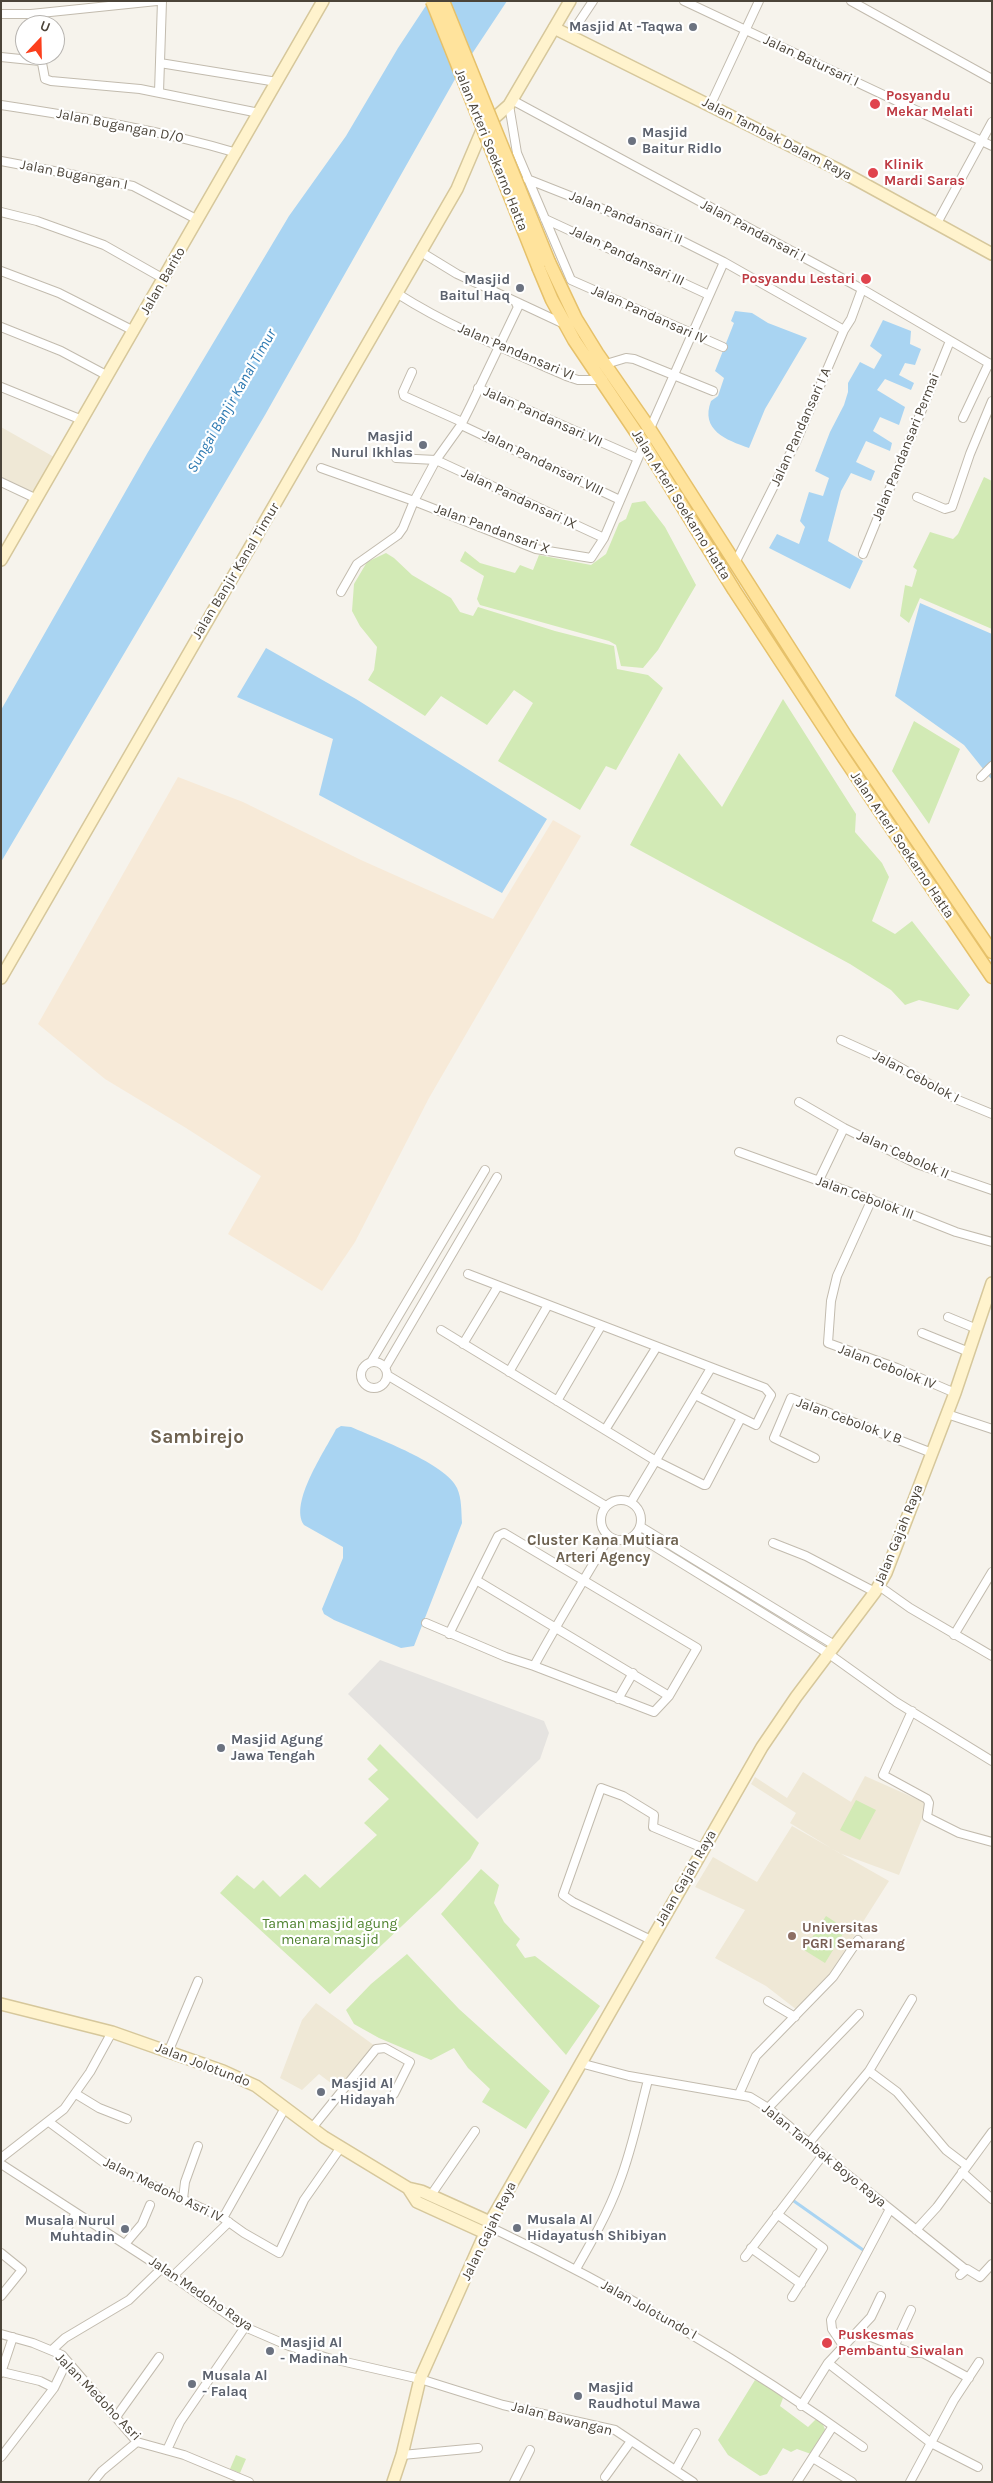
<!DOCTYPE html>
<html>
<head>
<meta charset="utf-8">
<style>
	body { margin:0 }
	#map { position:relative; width:993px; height:2483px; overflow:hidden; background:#f6f3ec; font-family:Karla,sans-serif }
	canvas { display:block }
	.frame { position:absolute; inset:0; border:2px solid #4b4439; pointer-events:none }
	.north { position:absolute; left:15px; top:15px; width:50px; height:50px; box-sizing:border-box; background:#fff; border:1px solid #b7b4b0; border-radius:50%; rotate:21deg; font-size:14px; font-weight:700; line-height:20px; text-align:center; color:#4b4439 }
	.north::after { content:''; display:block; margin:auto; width:18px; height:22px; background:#fc3f1d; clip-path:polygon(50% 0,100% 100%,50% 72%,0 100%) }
</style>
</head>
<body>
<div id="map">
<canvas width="993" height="2483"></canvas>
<div class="frame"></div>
<div class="north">U</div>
</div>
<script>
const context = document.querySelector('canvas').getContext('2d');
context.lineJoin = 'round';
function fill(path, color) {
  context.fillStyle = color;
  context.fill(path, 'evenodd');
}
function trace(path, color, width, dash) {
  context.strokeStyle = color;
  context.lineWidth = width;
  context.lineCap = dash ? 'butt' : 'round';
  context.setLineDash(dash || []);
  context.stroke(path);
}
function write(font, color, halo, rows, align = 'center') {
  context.font = font + ' Karla,sans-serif';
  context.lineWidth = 4.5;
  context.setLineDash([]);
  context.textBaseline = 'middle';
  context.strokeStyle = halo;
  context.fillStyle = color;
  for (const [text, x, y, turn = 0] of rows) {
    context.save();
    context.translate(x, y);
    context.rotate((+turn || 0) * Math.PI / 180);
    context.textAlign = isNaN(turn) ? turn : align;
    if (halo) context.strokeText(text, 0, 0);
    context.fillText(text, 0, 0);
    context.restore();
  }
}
fill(new Path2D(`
	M 178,777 L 243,802 L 361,860 L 493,919 L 553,820 L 581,836 L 429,1098 L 355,1242 L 322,1291 L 228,1234 L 261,1176 L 186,1128 L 105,1079 L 38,1024 Z`), '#f7ead8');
fill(new Path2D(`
	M 1,427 L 54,457 L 33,496 L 1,481 Z
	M 803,1772 L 851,1802 L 865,1776 L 928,1804 L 899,1875 L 839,1853 L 790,1823 L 796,1813 L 751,1784 L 755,1777 L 787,1798 Z
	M 792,1826 L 889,1881 L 828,1977 L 797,2010 L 766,1986 L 715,1958 L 745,1910 L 695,1887 L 713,1857 L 757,1882 Z
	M 316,2003 L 375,2046 L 340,2090 L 319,2074 L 302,2090 L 280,2078 L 302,2020 Z`), '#efe8d6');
fill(new Path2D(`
	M 984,477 L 992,481 L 992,629 L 920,598 L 909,623 L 900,616 L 905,585 L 912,587 L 917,570 L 913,567 L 930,532 L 953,539 L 958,534 Z
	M 645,501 L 665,527 L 696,585 L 658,650 L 643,668 L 621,666 L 616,645 L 609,641 L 480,605 L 477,599 L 484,576 L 460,561 L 465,551 L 480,563 L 515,573 L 520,565 L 533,570 L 539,555 L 591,565 L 606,554 L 619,523 L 626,519 L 632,503 Z
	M 386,553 L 394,558 L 412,575 L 451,598 L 460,612 L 473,616 L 478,607 L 555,631 L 614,646 L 617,669 L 648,675 L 663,688 L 616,770 L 606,766 L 580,810 L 498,761 L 533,703 L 514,690 L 487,725 L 441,696 L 425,716 L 368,680 L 374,670 L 377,647 L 360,626 L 352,611 L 354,584 L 367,562 Z
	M 783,699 L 856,814 L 855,832 L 882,863 L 889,877 L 872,921 L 895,934 L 912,921 L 970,995 L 958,1010 L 919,1000 L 905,1005 L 891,990 L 850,964 L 630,845 L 679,753 L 722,807 Z
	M 914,721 L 960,749 L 929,824 L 892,771 Z
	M 380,1744 L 479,1843 L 470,1859 L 440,1890 L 330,1994 L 220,1893 L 237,1875 L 254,1889 L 263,1880 L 280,1897 L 305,1874 L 320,1888 L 377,1835 L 364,1823 L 389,1799 L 368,1779 L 378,1770 L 367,1759 Z
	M 856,1800 L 876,1810 L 860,1840 L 840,1830 Z
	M 481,1869 L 499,1885 L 494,1903 L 504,1922 L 520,1939 L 516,1945 L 525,1958 L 535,1956 L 600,2006 L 566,2055 L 441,1914 Z
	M 826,1916 L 846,1929 L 825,1963 L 804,1950 Z
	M 407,1954 L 459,2009 L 550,2091 L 526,2129 L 482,2102 L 490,2089 L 468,2068 L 454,2048 L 431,2060 L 379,2038 L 354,2024 L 346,2010 L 371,1984 Z
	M 755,2380 L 777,2391 L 783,2398 L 780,2406 L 808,2427 L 817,2418 L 822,2422 L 826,2432 L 811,2454 L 797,2449 L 791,2452 L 783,2448 L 767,2474 L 760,2476 L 728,2455 L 718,2440 Z
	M 236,2455 L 246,2459 L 240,2473 L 230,2469 Z`), '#d2eab5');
fill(new Path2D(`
	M 380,1660 L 544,1721 L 549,1733 L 540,1759 L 477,1819 L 348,1694 Z`), '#e5e3e0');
fill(new Path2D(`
	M 429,1 L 507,1 L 454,81 L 265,415 L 1,862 L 1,710 L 148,452 L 289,216 L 346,136 L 398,48 Z
	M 735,311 L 752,313 L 768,323 L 807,338 L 765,409 L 749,448 C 726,440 700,430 711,401 L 718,396 L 724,378 L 715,371 L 734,323 L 731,321 Z
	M 883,320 L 911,331 L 910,344 L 921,349 L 915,365 L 905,363 L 899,375 L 914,383 L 911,390 L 885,379 L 877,390 L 905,407 L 899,425 L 880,417 L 873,431 L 892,443 L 890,451 L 866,441 L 856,462 L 875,471 L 871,481 L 851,473 L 841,491 L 828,541 L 863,561 L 850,589 L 769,548 L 777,534 L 799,544 L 805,527 L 800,521 L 809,492 L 823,496 L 829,478 L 815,471 L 830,432 L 844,405 L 848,392 L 848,383 L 860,362 L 874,369 L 882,355 L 870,346 Z
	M 920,603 L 992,634 L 992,780 L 964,745 L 895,696 Z
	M 266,648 L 356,699 L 547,819 L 502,893 L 319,795 L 333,739 L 237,697 Z
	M 341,1426 L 351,1427 C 376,1438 447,1464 457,1488 C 462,1499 461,1511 462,1523 L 414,1646 L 401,1648 L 334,1620 L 324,1614 L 322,1609 L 343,1558 L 343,1547 L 304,1525 C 289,1503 325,1451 336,1429 Z`), '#a9d4f2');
trace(new Path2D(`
	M 791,2199 L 866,2252`), '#a9d4f2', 3);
const street = new Path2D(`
	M 684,1 L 992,146
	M 851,1 L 992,79
	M 1,14 L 31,14 L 157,1
	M 569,37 L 593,1
	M 1,57 L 40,61 L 42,63 L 45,79 L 51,81 L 140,89 L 259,113
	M 160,63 L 277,82
	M 159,92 L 162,1
	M 512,100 L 862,289 L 992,365
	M 1,105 C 80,117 160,130 237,153
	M 509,105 L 517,153 L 571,280 L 723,347
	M 710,106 L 759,1
	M 1,161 L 133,186 L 198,220
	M 527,179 L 676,238 L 724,262 L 844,330
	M 1,212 L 37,221 L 104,245 L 164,279
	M 545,219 L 709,295
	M 937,223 L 992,122
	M 421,252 L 457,274 L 564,324
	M 1,271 L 59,293 L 134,331
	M 398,294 C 450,327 509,351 566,376 L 578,380 L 603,380
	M 1,327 L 61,351 L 108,376
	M 606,364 L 626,358 L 634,359 L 713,391
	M 412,372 L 403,392 L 404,396 L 462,422
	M 1,387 L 82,420
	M 478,388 L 637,458
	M 963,418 L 989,363
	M 461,425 L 620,500
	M 649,431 L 724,262
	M 396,458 L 436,460 L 604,538
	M 321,468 L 414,501 L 536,549 L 591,558 L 604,538 L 645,442
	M 1,482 L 37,499
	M 917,497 L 945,509 L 952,507 L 970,454 L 992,401
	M 863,554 L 950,341
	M 735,563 L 796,442 L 844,330 L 851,319 L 862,289
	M 341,592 L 357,564 L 398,535 L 403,528 L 414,501 L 436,460 L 461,425 L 471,405 L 518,307 L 516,303
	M 981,777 L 992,766
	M 841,1040 L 894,1064 L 958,1100 L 992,1114
	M 799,1102 L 844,1128 L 917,1164 L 992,1190
	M 739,1152 L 908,1213 L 956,1232 L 992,1242
	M 819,1180 L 844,1128
	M 872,1199 L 837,1276 L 831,1301 L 828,1343 L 897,1368 L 955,1393
	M 468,1274 L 765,1388 L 771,1395 L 756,1425 L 695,1395
	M 948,1317 L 977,1329
	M 441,1330 L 656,1461 L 704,1485 L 706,1485 L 741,1418
	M 922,1333 L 969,1352
	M 463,1344 L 498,1286
	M 371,1362 L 485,1170
	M361 1375a13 13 0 1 1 26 0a13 13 0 1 1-26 0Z
	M 385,1368 L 497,1177
	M 509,1372 L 548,1305
	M 387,1375 L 606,1506
	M 557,1401 L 601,1326
	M 947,1414 L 992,1429
	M 605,1430 L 656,1348
	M 815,1458 L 774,1438 L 791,1398 L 932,1453
	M601 1520a20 20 0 1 1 40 0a20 20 0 1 1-40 0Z
	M 631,1502 L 711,1368
	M 641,1527 L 836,1646
	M 636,1535 L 829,1654 L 896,1702 L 992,1761
	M 773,1543 L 806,1556 L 875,1592
	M 476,1580 L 669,1696
	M 879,1586 L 910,1608 L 992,1656
	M 426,1623 L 506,1657 L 534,1666
	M 449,1634 L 498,1536 L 504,1533 L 697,1648 L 669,1696 L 654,1712 L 534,1666 C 558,1622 584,1580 609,1537
	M 954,1635 L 992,1572
	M 618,1699 L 633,1673
	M 912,1711 L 883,1775 L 927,1799 L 929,1803 L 927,1817 L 959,1833 L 992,1842
	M 651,1940 L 573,1902 L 563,1895 L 601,1788 L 623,1796 L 654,1815 L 653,1827 L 703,1848
	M 768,2001 L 795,2017
	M 169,2050 L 198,1981
	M 580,2063 L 629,2076 L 750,2097 L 768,2108 L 823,2155 L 965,2269
	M 869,2071 L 897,2092 L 946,2150 L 967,2166
	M 76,2094 L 99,2108 L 127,2119
	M 739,2094 L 756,2056 L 833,1977 L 858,1940
	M 768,2108 L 859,2014
	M 49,2122 L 103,2162 L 223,2218 L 244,2233 L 279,2253 L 304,2200 L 341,2147
	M 312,2128 L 376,2049 L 385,2048 L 410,2062 L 394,2094
	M 809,2143 L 869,2071 L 912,1999
	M 1,2158 L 64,2109 L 90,2072 L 112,2032
	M 1,2164 L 149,2260 L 245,2327 L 289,2346 L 328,2358 L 420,2379 L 503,2405 L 615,2430 L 693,2482
	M 962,2172 L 992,2199
	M 431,2195 L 475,2131
	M 183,2199 L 185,2182 L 198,2146
	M 777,2214 L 823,2248 L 792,2297
	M 223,2218 L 285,2108
	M 488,2226 C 620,2289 745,2362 863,2447
	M 916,2230 L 937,2207 L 992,2132
	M 64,2234 L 76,2213
	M 125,2244 L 142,2224 L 150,2205
	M 751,2248 L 801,2284
	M 1,2253 L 22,2270 L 1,2296
	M 745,2257 L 823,2155
	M 576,2269 C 592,2241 608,2213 619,2183 C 632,2150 639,2114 648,2080
	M 960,2275 L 967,2269 L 980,2277 L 992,2264
	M 172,2277 L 229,2222
	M 859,2332 L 911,2353 L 923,2353 L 969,2378
	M 1,2334 L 33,2343 L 62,2355 L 137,2442 L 184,2455 L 249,2482
	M 844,2347 L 832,2329 L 831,2320 L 890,2209
	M 894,2347 L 911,2310
	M 52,2350 L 65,2338 L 129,2300 L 161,2269
	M 828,2363 L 931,2443 L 978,2467
	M 2,2372 L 40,2381 L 54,2388
	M 1,2373 L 13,2337
	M 801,2406 L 828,2363 L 871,2317 L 881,2296
	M 116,2417 L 159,2357
	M 167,2450 L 180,2422 L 245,2327
	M 402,2455 L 478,2448
	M 1,2457 L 54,2388 L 67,2361
	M 813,2458 L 852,2482
	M 676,2469 L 696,2433
	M 605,2477 L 631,2441
	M 93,2482 L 102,2471 L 137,2442
	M 514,2482 L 530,2450
	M 797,2482 L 833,2426
	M 910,2482 L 954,2400 L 979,2362`);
const secondary = new Path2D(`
	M 554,28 L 837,169 L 992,254
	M 1,560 L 323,1
	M 1,978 L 457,189 L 483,128 L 509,105 L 570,1
	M 1,2004 L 112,2032 L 223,2071 L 256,2086 L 324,2137 L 408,2188 L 421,2191 L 490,2222
	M 408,2188 L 417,2202 L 485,2233
	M 393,2482 L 402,2455 L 420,2379 L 490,2222 L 762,1747 L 796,1697 L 875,1592 L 886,1573 L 955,1393 L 992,1283`);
const primary = new Path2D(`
	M 549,262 L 576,319 L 597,353 L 645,422 L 847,738 L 992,952
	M 539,269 L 552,300 L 574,340 L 644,444 L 734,590 L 844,758 L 992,977`);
trace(street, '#c2bbae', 10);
trace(secondary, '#d6c79b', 14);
trace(primary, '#e6c16a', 15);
trace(street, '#fff', 8);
trace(secondary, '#fff3cd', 11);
trace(primary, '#ffe39c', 12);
const primaryBridge = new Path2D(`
	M 432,1 L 539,269
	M 443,1 L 549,262`);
trace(primaryBridge, '#e6c16a', 15, []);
trace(primaryBridge, '#ffe39c', 12);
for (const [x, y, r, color] of [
	[693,27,5,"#6b7280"],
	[875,104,6,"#e0444e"],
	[632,141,5,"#6b7280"],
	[873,173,6,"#e0444e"],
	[866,279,6,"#e0444e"],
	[520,288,5,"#6b7280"],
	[423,445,5,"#6b7280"],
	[221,1748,5,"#6b7280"],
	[792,1936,5,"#8d6e63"],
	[321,2092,5,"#6b7280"],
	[517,2228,5,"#6b7280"],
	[125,2229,5,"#6b7280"],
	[827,2343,6,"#e0444e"],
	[270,2351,5,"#6b7280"],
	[192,2384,5,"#6b7280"],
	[578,2396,5,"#6b7280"]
]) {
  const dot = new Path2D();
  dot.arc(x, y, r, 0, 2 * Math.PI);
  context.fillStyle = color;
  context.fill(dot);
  trace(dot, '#fff', 2);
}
write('bold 14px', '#5b616d', '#fff', [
	["Masjid At -Taqwa",683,27,"right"],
	["Masjid",642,133],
	["Baitur Ridlo",642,149],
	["Masjid",510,280,"right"],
	["Baitul Haq",510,296,"right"],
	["Masjid",413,437,"right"],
	["Nurul Ikhlas",413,453,"right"],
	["Masjid Agung",231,1740],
	["Jawa Tengah",231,1756],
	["Masjid Al",331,2084],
	["- Hidayah",331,2100],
	["Musala Al",527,2220],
	["Hidayatush Shibiyan",527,2236],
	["Musala Nurul",115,2221,"right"],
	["Muhtadin",115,2237,"right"],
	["Masjid Al",280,2343],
	["- Madinah",280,2359],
	["Musala Al",202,2376],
	["- Falaq",202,2392],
	["Masjid",588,2388],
	["Raudhotul Mawa",588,2404]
], 'left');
write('14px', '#4b4439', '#fff', [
	["Jalan Batursari I",811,61,25],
	["Jalan Bugangan D/0",120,126,11],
	["Jalan Tambak Dalam Raya",777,139,27],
	["Jalan Arteri Soekarno Hatta",491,150,68],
	["Jalan Bugangan I",74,175,11],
	["Jalan Pandansari II",626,218,22],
	["Jalan Pandansari I",753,231,28],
	["Jalan Pandansari III",627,256,25],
	["Jalan Barito",163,281,-60],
	["Jalan Pandansari IV",649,315,24],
	["Jalan Pandansari VI",516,352,23],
	["Jalan Pandansari VII",543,417,24],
	["Jalan Pandansari I A",801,427,-66],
	["Jalan Pandansari Permai",906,447,-68],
	["Jalan Pandansari VIII",543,463,26],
	["Jalan Pandansari IX",519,499,25],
	["Jalan Arteri Soekarno Hatta",681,505,58],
	["Jalan Pandansari X",492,529,20],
	["Jalan Banjir Kanal Timur",236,571,-59],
	["Jalan Arteri Soekarno Hatta",902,845,56],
	["Jalan Cebolok I",916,1077,28],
	["Jalan Cebolok II",903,1155,24],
	["Jalan Cebolok III",865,1198,20],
	["Jalan Cebolok IV",887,1367,21],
	["Jalan Cebolok V B",849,1421,20],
	["Jalan Gajah Raya",899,1535,-68],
	["Jalan Gajah Raya",686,1878,-60],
	["Jalan Jolotundo",203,2065,21],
	["Jalan Tambak Boyo Raya",824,2156,39],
	["Jalan Medoho Asri IV",163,2190,26],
	["Jalan Gajah Raya",489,2231,-64],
	["Jalan Medoho Raya",201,2294,34],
	["Jalan Jolotundo I",649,2310,29],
	["Jalan Medoho Asri",98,2397,46],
	["Jalan Bawangan",562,2419,14]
]);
write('bold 14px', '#be3a42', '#fff', [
	["Posyandu",886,96],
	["Mekar Melati",886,112],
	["Klinik",884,165],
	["Mardi Saras",884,181],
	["Posyandu Lestari",855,279,"right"],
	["Puskesmas",838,2335],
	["Pembantu Siwalan",838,2351]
], 'left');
write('14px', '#4a7f2a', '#fff', [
	["Taman masjid agung",330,1924],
	["menara masjid",330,1940]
]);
write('bold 14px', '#785e54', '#fff', [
	["Universitas",802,1928],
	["PGRI Semarang",802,1944]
], 'left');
write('italic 15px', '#2e7ab2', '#fff', [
	["Sungai Banjir Kanal Timur",232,401,-60]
]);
write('bold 15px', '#6e6250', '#fff', [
	["Cluster Kana Mutiara",603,1541],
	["Arteri Agency",603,1558]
]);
write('bold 19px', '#6e6250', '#fff', [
	["Sambirejo",197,1438]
]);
</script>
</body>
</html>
